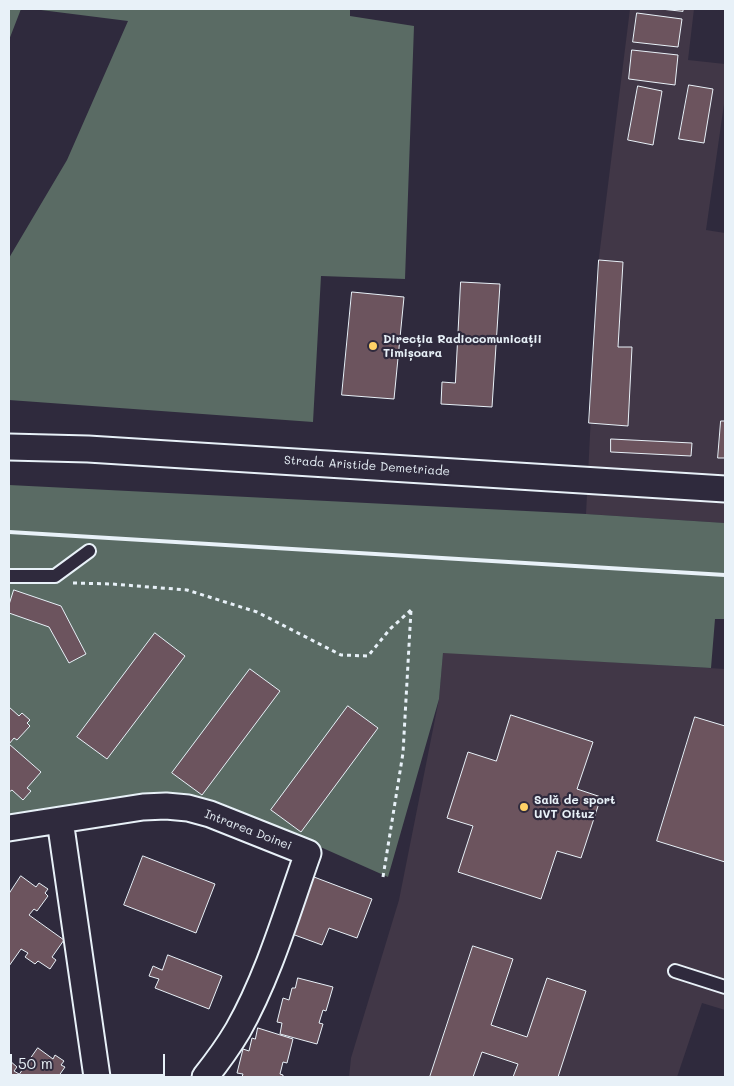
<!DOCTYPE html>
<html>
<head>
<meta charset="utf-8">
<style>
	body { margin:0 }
	#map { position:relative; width:734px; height:1086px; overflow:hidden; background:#2f2a3d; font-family:Mali,sans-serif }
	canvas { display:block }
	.frame { position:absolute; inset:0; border:10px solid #e8f1f8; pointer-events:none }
	.scale { position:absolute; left:10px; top:1054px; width:155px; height:22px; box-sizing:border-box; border:2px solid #e8f1f8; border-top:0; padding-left:6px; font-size:15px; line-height:18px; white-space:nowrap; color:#e8f1f8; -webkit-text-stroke:4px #2f2a3d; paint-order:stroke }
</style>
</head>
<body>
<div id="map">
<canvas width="734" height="1086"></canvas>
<div class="frame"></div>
<div class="scale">50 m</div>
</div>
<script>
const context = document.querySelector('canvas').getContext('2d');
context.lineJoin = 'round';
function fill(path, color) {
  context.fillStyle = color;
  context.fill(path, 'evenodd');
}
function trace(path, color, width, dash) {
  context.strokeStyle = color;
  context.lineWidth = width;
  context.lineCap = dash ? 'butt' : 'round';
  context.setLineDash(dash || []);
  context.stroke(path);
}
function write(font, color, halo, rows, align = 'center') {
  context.font = font + ' Mali,sans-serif';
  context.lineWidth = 4.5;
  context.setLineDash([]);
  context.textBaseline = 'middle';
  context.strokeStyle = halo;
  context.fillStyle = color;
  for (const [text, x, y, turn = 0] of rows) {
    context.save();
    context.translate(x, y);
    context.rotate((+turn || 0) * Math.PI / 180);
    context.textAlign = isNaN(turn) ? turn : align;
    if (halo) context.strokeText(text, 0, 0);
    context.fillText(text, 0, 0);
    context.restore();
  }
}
fill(new Path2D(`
	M 630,9 L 694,9 L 688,60 L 725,64 L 725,97 L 706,230 L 725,233 L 725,523 L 586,514 L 599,257 Z
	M 443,652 L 725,669 L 725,1010 L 702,1003 L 677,1077 L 349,1077 L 351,1058 L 399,900 L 439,699 Z`), '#413747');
fill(new Path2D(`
	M 9,9 L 21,9 L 9,40 Z
	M 33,9 L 350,9 L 350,16 L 414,26 L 405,279 L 321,276 L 313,422 L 9,400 L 9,258 L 67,160 L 128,21 Z
	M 9,485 L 586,514 L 725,523 L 725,619 L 715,619 L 711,668 L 443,653 L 439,699 L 388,877 L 219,802 C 195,795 177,793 152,795 L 9,817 Z`), '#5a6b64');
const building = new Path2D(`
	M 661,9 L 683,9 L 683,11 Z
	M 637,13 L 682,19 L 678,47 L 633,42 Z
	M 632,50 L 678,55 L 675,85 L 629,79 Z
	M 689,85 L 713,89 L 704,143 L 679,139 Z
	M 638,86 L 662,91 L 653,145 L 628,140 Z
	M 599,260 L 623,262 L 618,347 L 632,347 L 628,426 L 589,423 Z
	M 461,282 L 500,284 L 492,407 L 441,404 L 442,382 L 455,383 Z
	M 352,292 L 404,297 L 394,399 L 342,395 Z
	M 721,421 L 725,421 L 725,458 L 718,458 Z
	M 611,439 L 692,443 L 691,456 L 611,452 Z
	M 14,590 L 61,606 L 86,654 L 69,663 L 49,627 L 9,613 L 9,605 Z
	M 155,633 L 185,656 L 107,759 L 77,737 Z
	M 250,669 L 280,691 L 202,795 L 172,773 Z
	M 348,706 L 378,728 L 301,832 L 271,810 Z
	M 9,707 L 19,716 L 22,713 L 30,720 L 27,723 L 30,726 L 17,740 L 14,738 L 9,744 Z
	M 511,715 L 593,742 L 577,789 L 601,797 L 581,858 L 557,851 L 541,899 L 458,872 L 473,826 L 447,818 L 468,752 L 496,761 Z
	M 695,717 L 725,726 L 725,862 L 657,841 Z
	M 9,744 L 41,772 L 27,788 L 31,791 L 23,800 L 12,790 L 9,792 Z
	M 143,856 L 215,884 L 196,933 L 124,905 Z
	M 21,876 L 36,887 L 39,883 L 48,889 L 45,893 L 48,896 L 37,911 L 34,909 L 29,915 L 64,940 L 52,957 L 56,960 L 50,969 L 38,961 L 35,964 L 25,957 L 28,953 L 21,949 L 9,966 L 9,894 Z
	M 314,877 L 372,899 L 357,938 L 329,928 L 322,945 L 292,934 Z
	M 473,946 L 513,959 L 491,1025 L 527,1037 L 547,978 L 586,991 L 558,1077 L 513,1077 L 518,1064 L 482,1052 L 473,1077 L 430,1077 Z
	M 168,955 L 222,976 L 209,1009 L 155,988 L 159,979 L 149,976 L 153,966 L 162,970 Z
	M 298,978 L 333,987 L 326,1011 L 323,1010 L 319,1023 L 323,1024 L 317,1044 L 280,1034 L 282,1023 L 277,1022 L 283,998 L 289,1000 L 292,988 L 295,988 Z
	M 258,1028 L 293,1039 L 287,1063 L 283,1062 L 280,1074 L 283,1075 L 283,1077 L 242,1077 L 243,1074 L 237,1073 L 243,1049 L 249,1051 L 252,1038 L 255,1039 Z
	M 38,1048 L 53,1059 L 55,1055 L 64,1061 L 61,1065 L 65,1067 L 58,1077 L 9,1077 L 9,1060 L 17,1067 L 14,1071 L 19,1074 Z`);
fill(building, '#6c545e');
trace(building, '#e8f1f8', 1);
const service = new Path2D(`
	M 9,576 L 55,576 L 89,551
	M 675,971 L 725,987`);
const minor = new Path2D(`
	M 9,447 L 88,449 L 725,489
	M 60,820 L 97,1077
	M 9,828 L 143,807 L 166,806 L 188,808 L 210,814 L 308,853 C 287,912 269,975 238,1030 C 228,1047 217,1062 205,1077`);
trace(service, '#e8f1f8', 16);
trace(minor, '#e8f1f8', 29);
trace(new Path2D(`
	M 73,583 L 112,584 L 187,590 L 257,612 L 341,655 L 368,656 L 390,629 L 411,610
	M 383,877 L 403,753 L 411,610`), '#e8f1f8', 3, [4, 4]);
trace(service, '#2f2a3d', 12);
trace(minor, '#2f2a3d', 25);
trace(new Path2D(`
	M 9,532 L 725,575`), '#e8f1f8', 4);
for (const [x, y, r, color] of [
	[373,346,5,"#ffd166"],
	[524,807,5,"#ffd166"]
]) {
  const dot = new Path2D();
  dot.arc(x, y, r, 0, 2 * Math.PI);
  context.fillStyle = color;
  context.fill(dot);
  trace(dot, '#2f2a3d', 2);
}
write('bold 12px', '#e8f1f8', '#2f2a3d', [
	["Direcția Radiocomunicații",383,339],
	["Timișoara",383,353],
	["Sală de sport",534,800],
	["UVT Oituz",534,814]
], 'left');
write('12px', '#e8f1f8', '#2f2a3d', [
	["Strada Aristide Demetriade",367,466,4],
	["Intrarea Doinei",248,830,21]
]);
</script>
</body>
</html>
